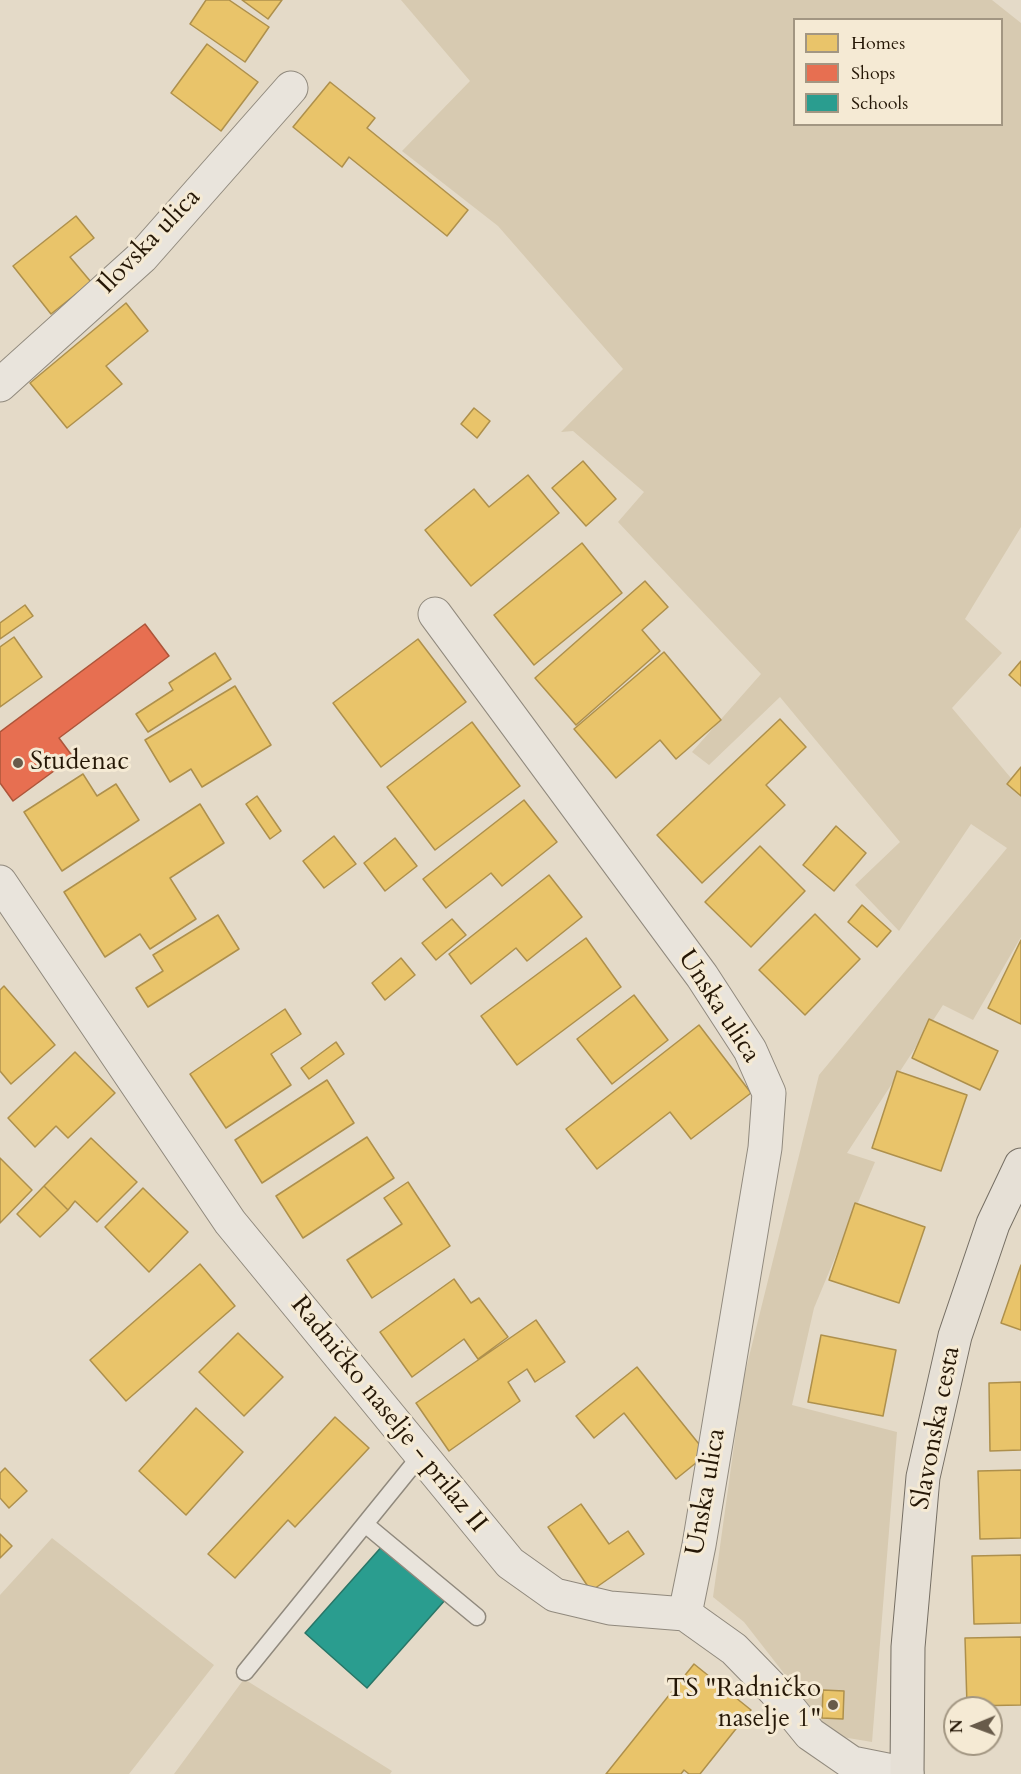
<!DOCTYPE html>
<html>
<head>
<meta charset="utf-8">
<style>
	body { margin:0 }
	#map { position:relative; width:1021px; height:1774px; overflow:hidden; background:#e4dac8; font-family:Cardo,serif }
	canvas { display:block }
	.legend { position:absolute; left:793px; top:18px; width:210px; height:108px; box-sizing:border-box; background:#f5ead4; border:2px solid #a29682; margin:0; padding:8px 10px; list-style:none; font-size:18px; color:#251706 }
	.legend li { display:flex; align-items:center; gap:12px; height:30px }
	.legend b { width:30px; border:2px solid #a29682 }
	.north { position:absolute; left:943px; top:1696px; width:60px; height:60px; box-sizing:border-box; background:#f5ead4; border:2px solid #a29682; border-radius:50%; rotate:269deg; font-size:16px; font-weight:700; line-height:24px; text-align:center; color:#251706 }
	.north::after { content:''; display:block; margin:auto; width:21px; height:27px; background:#685b4a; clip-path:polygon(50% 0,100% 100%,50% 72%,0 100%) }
</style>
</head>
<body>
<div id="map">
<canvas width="1021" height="1774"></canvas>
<ul class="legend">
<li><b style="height:16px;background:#e9c46a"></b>Homes</li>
<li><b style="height:16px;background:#e76f51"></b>Shops</li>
<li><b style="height:16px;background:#2a9d8f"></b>Schools</li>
</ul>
<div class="north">N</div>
</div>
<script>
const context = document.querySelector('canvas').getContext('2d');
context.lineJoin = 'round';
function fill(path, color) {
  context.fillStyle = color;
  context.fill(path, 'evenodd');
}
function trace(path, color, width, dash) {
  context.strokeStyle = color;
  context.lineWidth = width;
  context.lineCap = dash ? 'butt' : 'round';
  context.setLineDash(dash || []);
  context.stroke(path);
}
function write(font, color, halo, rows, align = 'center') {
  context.font = font + ' Cardo,serif';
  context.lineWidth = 6;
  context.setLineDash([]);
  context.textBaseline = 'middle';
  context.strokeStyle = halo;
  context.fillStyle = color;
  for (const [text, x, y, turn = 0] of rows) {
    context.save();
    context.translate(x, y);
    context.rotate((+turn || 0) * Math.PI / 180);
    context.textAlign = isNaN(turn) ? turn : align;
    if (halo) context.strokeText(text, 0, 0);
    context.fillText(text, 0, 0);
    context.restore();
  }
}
fill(new Path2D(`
	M 401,0 L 992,0 L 1021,23 L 1021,527 L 965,619 L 1002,653 L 952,708 L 1021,790 L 1021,937 L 973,1020 L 943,1005 L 847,1153 L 875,1162 L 814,1308 L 792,1405 L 897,1432 L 872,1742 L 842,1737 L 825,1726 L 744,1622 L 713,1597 L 743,1381 L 819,1075 L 1007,848 L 971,824 L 899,931 L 855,885 L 900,842 L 780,697 L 709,765 L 692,752 L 761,674 L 618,522 L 644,492 L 573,431 L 561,432 L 623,369 L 498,226 L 402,151 L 470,81 ZM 794,20 L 1002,20 L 1002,124 L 794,124 Z
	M 52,1538 L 214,1665 L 129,1774 L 0,1774 L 0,1595 Z
	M 244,1679 L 392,1771 L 390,1774 L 174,1774 Z`), '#d7cab1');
const homes = new Path2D(`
	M 206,0 L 229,0 L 269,27 L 245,62 L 190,24 Z
	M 242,0 L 282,0 L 268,19 Z
	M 207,44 L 258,82 L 221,131 L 171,93 Z
	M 330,82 L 375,118 L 367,128 L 468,210 L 447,236 L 349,157 L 342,167 L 293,127 Z
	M 76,216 L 94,238 L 70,257 L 91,282 L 51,314 L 13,266 Z
	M 126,303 L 148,331 L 106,366 L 122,384 L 67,428 L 30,383 Z
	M 474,408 L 490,421 L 477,438 L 461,424 Z
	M 583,461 L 616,499 L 586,526 L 552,488 Z
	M 528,475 L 559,513 L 471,586 L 425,530 L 474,489 L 489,507 Z
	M 582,543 L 622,593 L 534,665 L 494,615 Z
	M 645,581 L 668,607 L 642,630 L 660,651 L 576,725 L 535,678 Z
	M 25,605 L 33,616 L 0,639 L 0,623 Z
	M 14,637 L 42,677 L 0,707 L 0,647 Z
	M 418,639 L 466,702 L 381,767 L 333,703 Z
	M 664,652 L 721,720 L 676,759 L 660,740 L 616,778 L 574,729 Z
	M 215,653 L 231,679 L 148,732 L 136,714 L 173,690 L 169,683 Z
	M 1021,661 L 1021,686 L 1009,675 Z
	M 235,686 L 271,745 L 202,787 L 191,769 L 170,782 L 145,740 Z
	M 780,719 L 806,747 L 766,785 L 785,805 L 702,883 L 657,835 Z
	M 472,722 L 520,786 L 435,850 L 387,787 Z
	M 1021,767 L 1021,796 L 1007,784 Z
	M 83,774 L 97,796 L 116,784 L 139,820 L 62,871 L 24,812 Z
	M 257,796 L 281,831 L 270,839 L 246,804 Z
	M 524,800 L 557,842 L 502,886 L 491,873 L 446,908 L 423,879 Z
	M 200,804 L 224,843 L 170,878 L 196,919 L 150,949 L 140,934 L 105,957 L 64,892 Z
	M 836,826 L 866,853 L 834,891 L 803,865 Z
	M 334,836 L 356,864 L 324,888 L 303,861 Z
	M 395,838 L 417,866 L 385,891 L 364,863 Z
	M 760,846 L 805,891 L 751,947 L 705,902 Z
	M 549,875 L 582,917 L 527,961 L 516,948 L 471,984 L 449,954 Z
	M 862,905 L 891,931 L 877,947 L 848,922 Z
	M 815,914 L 860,959 L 805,1015 L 759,970 Z
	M 218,915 L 239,949 L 148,1007 L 136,988 L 163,971 L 153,955 Z
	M 452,919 L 466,935 L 436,960 L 422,943 Z
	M 586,938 L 621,987 L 517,1065 L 481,1016 Z
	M 1021,940 L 1021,1024 L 988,1008 Z
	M 401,958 L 415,975 L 385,1000 L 372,983 Z
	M 4,986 L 55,1045 L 11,1084 L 0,1071 L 0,990 Z
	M 634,995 L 668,1040 L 612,1084 L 577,1039 Z
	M 285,1009 L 301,1034 L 271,1054 L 291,1085 L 226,1128 L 190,1074 Z
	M 929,1019 L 998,1051 L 980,1090 L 912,1058 Z
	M 699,1025 L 751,1093 L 691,1139 L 670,1112 L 597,1169 L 566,1129 Z
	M 336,1042 L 344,1054 L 309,1079 L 301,1068 Z
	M 75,1052 L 115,1093 L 68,1138 L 56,1126 L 35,1147 L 8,1118 Z
	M 897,1071 L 967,1095 L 941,1171 L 872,1148 Z
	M 327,1080 L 354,1123 L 262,1183 L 235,1140 Z
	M 367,1137 L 394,1178 L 303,1238 L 276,1196 Z
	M 91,1138 L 137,1182 L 97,1222 L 75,1201 L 68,1210 L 44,1186 Z
	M 0,1158 L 32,1190 L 0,1223 Z
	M 408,1182 L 450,1246 L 372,1298 L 347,1260 L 402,1224 L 384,1198 Z
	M 44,1186 L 68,1210 L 40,1237 L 17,1214 Z
	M 143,1188 L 188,1232 L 149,1272 L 105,1227 Z
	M 855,1203 L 925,1227 L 899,1303 L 829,1280 Z
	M 200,1264 L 235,1306 L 126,1401 L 90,1360 Z
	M 1021,1265 L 1021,1330 L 1001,1323 Z
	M 454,1279 L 471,1303 L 479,1298 L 508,1337 L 478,1359 L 464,1339 L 412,1377 L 380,1332 Z
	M 536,1320 L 565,1362 L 535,1382 L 527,1369 L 508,1382 L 520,1401 L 449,1451 L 416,1403 Z
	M 238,1333 L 283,1377 L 244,1416 L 199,1372 Z
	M 821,1335 L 896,1350 L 883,1416 L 808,1402 Z
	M 637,1367 L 707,1454 L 676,1479 L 624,1413 L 594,1438 L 576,1416 Z
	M 1021,1382 L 1021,1450 L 990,1451 L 989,1383 Z
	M 196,1408 L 243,1452 L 186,1515 L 139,1471 Z
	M 335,1417 L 369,1448 L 295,1527 L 288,1520 L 235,1578 L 208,1554 Z
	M 5,1468 L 27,1491 L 9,1508 L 0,1498 L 0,1473 Z
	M 1021,1470 L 1021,1538 L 980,1539 L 978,1471 Z
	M 581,1504 L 609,1544 L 628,1531 L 644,1554 L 591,1591 L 548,1527 Z
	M 0,1534 L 12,1546 L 0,1558 Z
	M 1021,1555 L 1021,1623 L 974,1624 L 972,1556 Z
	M 1021,1637 L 1021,1705 L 967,1706 L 965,1638 Z
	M 694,1664 L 751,1710 L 700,1774 L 689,1774 L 684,1770 L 681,1774 L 606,1774 Z
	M 823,1690 L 844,1691 L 843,1719 L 822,1718 Z`);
fill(homes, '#e9c46a');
trace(homes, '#ae904c', 1.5);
const shops = new Path2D(`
	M 145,624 L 169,656 L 59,738 L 73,757 L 13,801 L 0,783 L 0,732 Z`);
fill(shops, '#e76f51');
trace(shops, '#ad553a', 1.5);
const schools = new Path2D(`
	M 384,1544 L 446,1599 L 367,1688 L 305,1633 Z`);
fill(schools, '#2a9d8f');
trace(schools, '#287566', 1.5);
const lane = new Path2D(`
	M 365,1524 L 477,1617
	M 245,1672 L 421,1455`);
const street = new Path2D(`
	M 0,385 L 142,257 L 291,88
	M 435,614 L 702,976 L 750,1050 L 769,1093 L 765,1148 L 699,1545 L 685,1614
	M 0,882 L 230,1222 L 510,1563 L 555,1595 L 610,1608 L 685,1614 L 734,1649 L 775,1691 L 810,1734 L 852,1763 L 907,1774`);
const primary = new Path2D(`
	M 907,1774 L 908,1647 L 923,1477 L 955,1336 L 993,1224 L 1021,1165`);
trace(lane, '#90897d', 19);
trace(street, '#90897d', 35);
trace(primary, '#756e63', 35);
trace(lane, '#e9e4dc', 16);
trace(street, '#e9e4dc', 33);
trace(primary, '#e6e0d6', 33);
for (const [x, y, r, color] of [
	[18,763,6,"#685b4a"],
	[833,1705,6,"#685b4a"]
]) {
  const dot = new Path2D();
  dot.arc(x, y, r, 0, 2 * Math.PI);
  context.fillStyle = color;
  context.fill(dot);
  trace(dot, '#f5ead4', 2);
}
write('26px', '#251706', '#f5ead4', [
	["Ilovska ulica",150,242,-46],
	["Unska ulica",718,1007,57],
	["Radničko naselje - prilaz II",388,1415,51],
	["Slavonska cesta",937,1428,-79],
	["Unska ulica",707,1492,-80]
]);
write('26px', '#251706', '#f5ead4', [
	["Studenac",30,763],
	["TS \"Radničko",821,1690,"right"],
	["naselje 1\"",821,1720,"right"]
], 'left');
</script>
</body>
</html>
